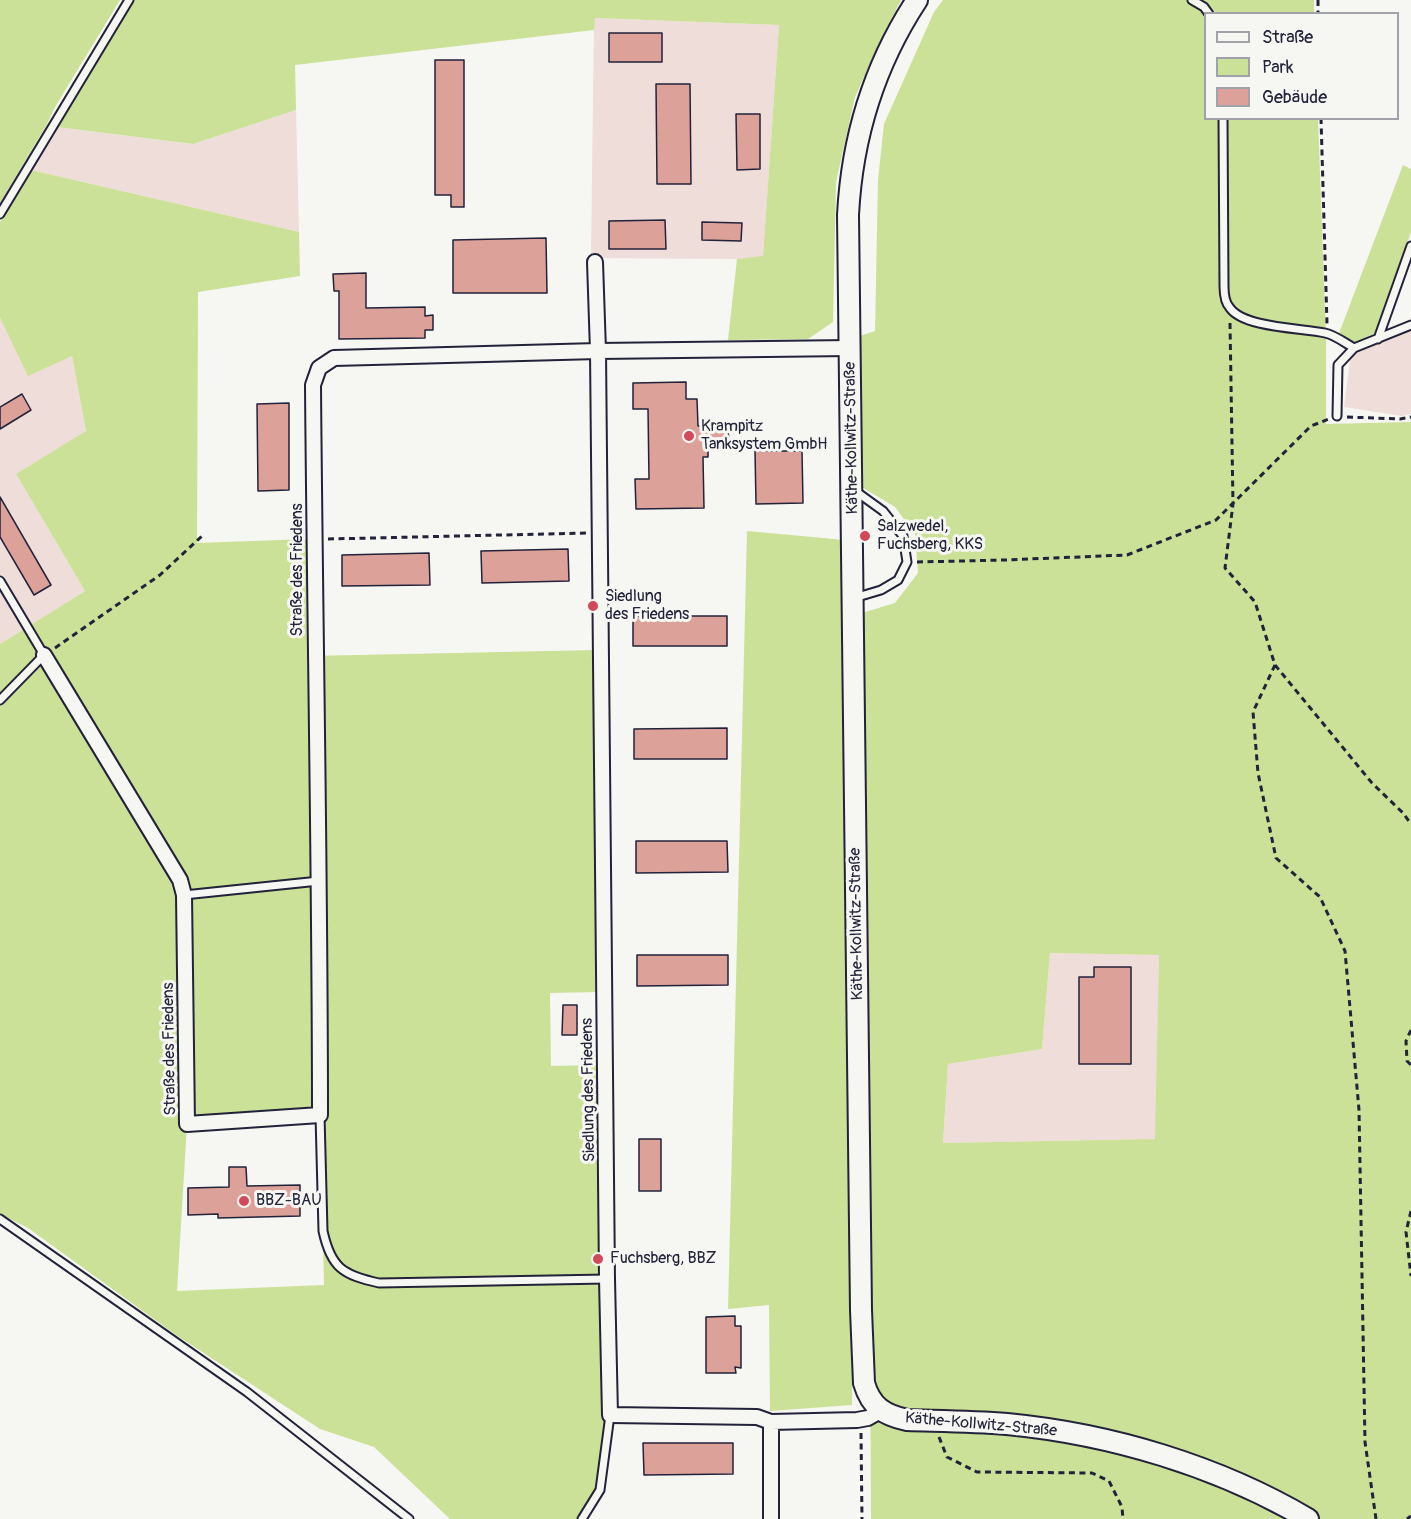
<!DOCTYPE html>
<html>
<head>
<meta charset="utf-8">
<style>
	body { margin:0 }
	#map { position:relative; width:1411px; height:1519px; overflow:hidden; background:#f6f6f2; font-family:Pangolin,sans-serif }
	canvas { display:block }
	.legend { position:absolute; left:1204px; top:12px; width:195px; height:108px; box-sizing:border-box; background:#f6f6f2; border:2px solid #a1a1a9; margin:0; padding:8px 10px; list-style:none; font-size:18px; color:#22223b }
	.legend li { display:flex; align-items:center; gap:12px; height:30px }
	.legend b { width:30px; border:2px solid #a1a1a9 }
</style>
</head>
<body>
<div id="map">
<canvas width="1411" height="1519"></canvas>
<ul class="legend">
<li><b style="height:8px;background:#f6f6f2"></b>Straße</li>
<li><b style="height:16px;background:#cbe197"></b>Park</li>
<li><b style="height:16px;background:#dca29a"></b>Gebäude</li>
</ul>
</div>
<script>
const context = document.querySelector('canvas').getContext('2d');
context.lineJoin = 'round';
function fill(path, color) {
  context.fillStyle = color;
  context.fill(path, 'evenodd');
}
function trace(path, color, width, dash) {
  context.strokeStyle = color;
  context.lineWidth = width;
  context.lineCap = dash ? 'butt' : 'round';
  context.setLineDash(dash || []);
  context.stroke(path);
}
function write(font, color, halo, rows, align = 'center') {
  context.font = font + ' Pangolin,sans-serif';
  context.lineWidth = 6;
  context.setLineDash([]);
  context.textBaseline = 'middle';
  context.strokeStyle = halo;
  context.fillStyle = color;
  for (const [text, x, y, turn = 0] of rows) {
    context.save();
    context.translate(x, y);
    context.rotate((+turn || 0) * Math.PI / 180);
    context.textAlign = isNaN(turn) ? turn : align;
    if (halo) context.strokeText(text, 0, 0);
    context.fillText(text, 0, 0);
    context.restore();
  }
}
fill(new Path2D(`
	M 594,18 L 779,25 L 763,257 L 737,259 L 591,258 Z
	M 296,110 L 299,232 L 31,170 L 57,127 L 193,144 Z
	M 0,318 L 28,375 L 72,356 L 86,432 L 16,474 L 85,591 L 0,644 Z
	M 1411,319 L 1411,414 L 1402,416 L 1344,407 L 1352,344 Z
	M 1050,953 L 1159,955 L 1156,1139 L 943,1143 L 948,1064 L 1042,1049 Z`), '#eeddd8');
fill(new Path2D(`
	M 0,0 L 120,0 L 55,107 L 47,124 L 0,203 Z
	M 133,0 L 901,0 L 878,45 L 855,97 L 836,182 L 833,322 L 808,339 L 728,340 L 737,259 L 763,256 L 779,25 L 595,18 L 594,30 L 295,65 L 296,110 L 193,144 L 57,127 Z
	M 943,0 L 1314,0 L 1314,13 L 1206,14 L 1206,118 L 1318,119 L 1326,336 L 1326,424 L 1411,422 L 1411,1519 L 871,1519 L 869,1138 L 862,613 L 895,603 L 918,573 L 915,534 L 895,507 L 860,486 L 860,336 L 875,331 L 878,180 L 884,124 L 934,12 ZM 1050,953 L 1159,955 L 1155,1139 L 943,1143 L 948,1064 L 1042,1049 Z
	M 1403,165 L 1411,169 L 1411,232 L 1377,332 L 1352,344 L 1338,336 Z
	M 31,170 L 299,232 L 300,276 L 198,292 L 197,543 L 308,539 L 309,656 L 597,650 L 598,992 L 550,993 L 551,1066 L 599,1065 L 605,1415 L 595,1491 L 578,1519 L 450,1519 L 374,1447 L 320,1429 L 176,1335 L 28,1228 L 0,1214 L 0,644 L 85,591 L 16,474 L 86,431 L 72,356 L 28,376 L 0,318 L 0,222 ZM 320,1115 L 324,1285 L 177,1291 L 187,1124 Z
	M 747,531 L 845,540 L 853,1298 L 852,1405 L 770,1411 L 769,1305 L 728,1309 Z`), '#cbe197');
const building = new Path2D(`
	M 609,33 L 662,33 L 662,62 L 609,62 Z
	M 435,60 L 464,60 L 464,207 L 451,207 L 451,195 L 435,195 Z
	M 656,84 L 690,84 L 691,184 L 657,184 Z
	M 736,114 L 760,114 L 760,169 L 737,170 Z
	M 665,220 L 666,249 L 609,249 L 609,221 Z
	M 702,222 L 742,223 L 741,241 L 702,240 Z
	M 546,238 L 547,293 L 453,293 L 453,240 Z
	M 366,273 L 366,308 L 425,307 L 425,316 L 433,315 L 433,330 L 425,330 L 425,338 L 339,339 L 339,291 L 334,291 L 333,274 Z
	M 686,382 L 686,399 L 697,399 L 698,426 L 728,426 L 729,446 L 708,447 L 708,457 L 703,457 L 704,508 L 636,509 L 635,479 L 649,479 L 648,409 L 633,409 L 633,383 Z
	M 22,394 L 31,410 L 0,429 L 0,407 Z
	M 289,403 L 289,490 L 258,491 L 257,404 Z
	M 755,451 L 802,451 L 803,503 L 756,504 Z
	M 0,497 L 51,585 L 34,595 L 0,537 Z
	M 568,549 L 569,581 L 482,583 L 481,551 Z
	M 429,553 L 430,585 L 342,586 L 342,555 Z
	M 633,616 L 727,616 L 727,646 L 633,646 Z
	M 727,728 L 727,759 L 634,759 L 634,729 Z
	M 636,841 L 727,841 L 728,872 L 636,873 Z
	M 637,955 L 728,955 L 728,985 L 637,986 Z
	M 1094,967 L 1131,967 L 1131,1064 L 1079,1064 L 1079,977 L 1094,977 Z
	M 563,1005 L 577,1005 L 577,1035 L 562,1035 Z
	M 639,1139 L 661,1139 L 661,1191 L 639,1191 Z
	M 229,1167 L 246,1167 L 247,1186 L 300,1185 L 300,1216 L 218,1218 L 218,1214 L 188,1215 L 188,1188 L 229,1187 Z
	M 735,1316 L 735,1326 L 741,1326 L 741,1368 L 735,1367 L 736,1373 L 706,1373 L 706,1317 Z
	M 643,1443 L 733,1443 L 733,1474 L 644,1475 Z`);
fill(building, '#dca29a');
trace(building, '#22223b', 1.5);
const lane = new Path2D(`
	M 1192,0 L 1204,7 L 1209,14
	M 1223,118 L 1224,286 C 1224,293 1225,303 1230,308 C 1244,328 1302,328 1325,333 C 1335,335 1345,343 1354,348
	M 0,214 L 129,0
	M 1378,339 L 1411,246
	M 1337,416 L 1338,365 L 1354,348 L 1411,325
	M 0,581 L 44,655 L 0,700
	M 854,598 L 881,590 L 898,580 L 907,562 L 903,536 L 883,511 L 854,490
	M 184,895 L 319,881
	M 320,1115 L 323,1231 C 331,1268 343,1275 379,1283 L 607,1279
	M 0,1219 L 247,1392 L 409,1519
	M 582,1519 L 600,1490 L 610,1415`);
const street = new Path2D(`
	M 595,262 L 598,351 L 607,1279 L 610,1415 L 757,1417 L 771,1422 L 857,1420 L 868,1418 L 875,1414 L 879,1409
	M 44,655 L 180,880 L 184,895 L 187,1124 L 320,1115 C 320,872 315,629 313,385 L 319,368 L 334,358 L 598,351 L 850,348
	M 771,1519 L 771,1422`);
const secondary = new Path2D(`
	M 917,0 C 875,64 852,138 848,215 L 861,1310 L 864,1383 C 871,1407 884,1415 907,1420 C 940,1421 973,1421 1007,1424 C 1111,1434 1218,1466 1308,1519`);
trace(lane, '#22223b', 11);
trace(street, '#22223b', 18);
trace(secondary, '#22223b', 24);
trace(new Path2D(`
	M 1318,0 L 1318,14
	M 1321,118 L 1327,324
	M 1230,323 L 1233,504 L 1225,568 L 1255,602 L 1275,665 L 1372,783 L 1403,813 L 1411,824
	M 1347,417 L 1400,419 L 1411,417
	M 328,539 L 588,533
	M 917,562 L 1004,560 L 1127,555 L 1216,520 L 1311,426 L 1329,419
	M 55,648 L 160,575 L 202,536
	M 1275,665 L 1253,712 L 1258,773 L 1276,858 L 1320,897 L 1345,951 L 1359,1110 L 1365,1442 L 1376,1519
	M 1411,1030 L 1406,1041 L 1407,1061 L 1411,1065
	M 1411,1211 L 1406,1232 L 1411,1276
	M 861,1433 L 862,1519
	M 939,1437 L 947,1457 L 977,1472 L 1092,1473 L 1109,1481 L 1122,1507 L 1123,1519
	M 1407,1519 L 1411,1516`), '#22223b', 3, [6, 4.5]);
trace(lane, '#f6f6f2', 7);
trace(street, '#f6f6f2', 14);
trace(secondary, '#f6f6f2', 20);
for (const [x, y, r, color] of [
	[689,436,6,"#d1495b"],
	[865,536,6,"#d1495b"],
	[593,606,6,"#d1495b"],
	[244,1201,6,"#d1495b"],
	[598,1259,6,"#d1495b"]
]) {
  const dot = new Path2D();
  dot.arc(x, y, r, 0, 2 * Math.PI);
  context.fillStyle = color;
  context.fill(dot);
  trace(dot, '#f6f6f2', 2);
}
write('16px', '#22223b', '#f6f6f2', [
	["Krampitz",701,427],
	["Tanksystem GmbH",701,445],
	["Salzwedel,",877,527],
	["Fuchsberg, KKS",877,545],
	["Siedlung",605,597],
	["des Friedens",605,615],
	["BBZ-BAU",256,1201],
	["Fuchsberg, BBZ",610,1259]
], 'left');
write('16px', '#22223b', '#f6f6f2', [
	["Käthe-Kollwitz-Straße",852,438,-91],
	["Straße des Friedens",298,570,-90],
	["Käthe-Kollwitz-Straße",857,924,-91],
	["Straße des Friedens",170,1049,-91],
	["Siedlung des Friedens",589,1090,-91],
	["Käthe-Kollwitz-Straße",981,1425,5]
]);
</script>
</body>
</html>
